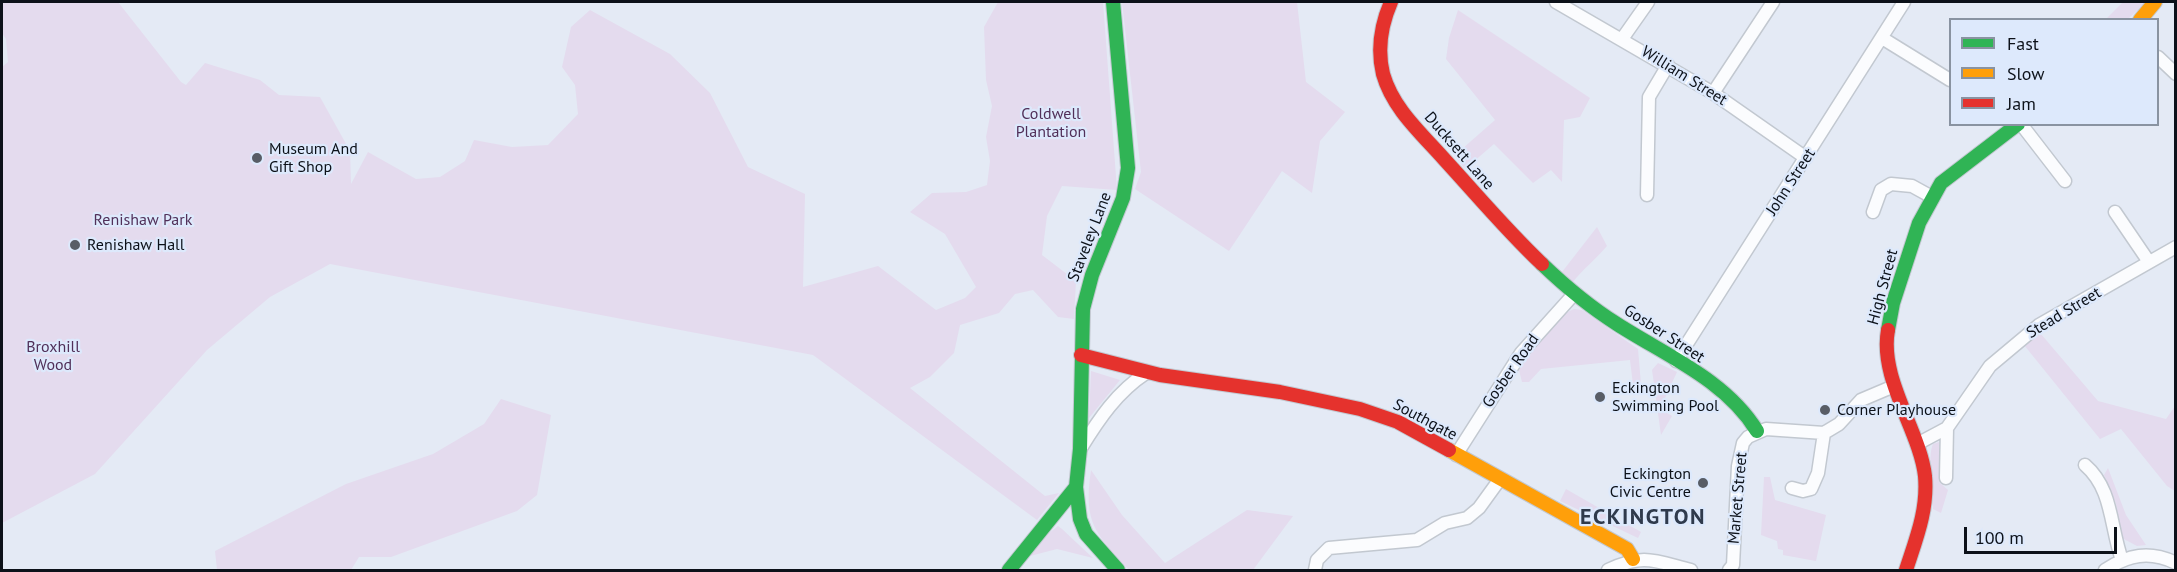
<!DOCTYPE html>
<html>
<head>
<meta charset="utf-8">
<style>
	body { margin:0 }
	#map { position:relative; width:2177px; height:572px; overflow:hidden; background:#e4eaf5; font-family:"PT Sans",sans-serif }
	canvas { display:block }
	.frame { position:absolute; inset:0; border:3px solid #0c1119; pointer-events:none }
	.legend { position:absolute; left:1949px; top:18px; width:210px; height:108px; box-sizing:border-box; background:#dde9fc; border:2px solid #8993a1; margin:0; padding:8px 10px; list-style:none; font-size:18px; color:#0c1119 }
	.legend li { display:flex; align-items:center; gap:12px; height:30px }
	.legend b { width:30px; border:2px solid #8993a1 }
	.scale { position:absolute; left:1964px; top:527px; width:153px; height:27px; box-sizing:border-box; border:3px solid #0c1119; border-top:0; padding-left:8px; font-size:18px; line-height:21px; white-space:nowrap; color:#0c1119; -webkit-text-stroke:4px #dde9fc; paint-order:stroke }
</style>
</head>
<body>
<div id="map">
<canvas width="2177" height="572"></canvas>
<div class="frame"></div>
<ul class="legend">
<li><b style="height:8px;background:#30b455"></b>Fast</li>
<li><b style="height:8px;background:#ff9f0a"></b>Slow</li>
<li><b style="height:8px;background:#e5322d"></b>Jam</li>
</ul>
<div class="scale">100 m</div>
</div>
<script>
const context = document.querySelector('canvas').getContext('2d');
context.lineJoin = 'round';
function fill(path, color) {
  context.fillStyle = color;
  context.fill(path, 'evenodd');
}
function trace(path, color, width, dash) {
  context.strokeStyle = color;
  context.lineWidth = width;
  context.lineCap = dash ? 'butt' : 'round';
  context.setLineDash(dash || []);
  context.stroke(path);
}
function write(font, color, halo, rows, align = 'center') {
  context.font = font + ' "PT Sans",sans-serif';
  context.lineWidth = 4.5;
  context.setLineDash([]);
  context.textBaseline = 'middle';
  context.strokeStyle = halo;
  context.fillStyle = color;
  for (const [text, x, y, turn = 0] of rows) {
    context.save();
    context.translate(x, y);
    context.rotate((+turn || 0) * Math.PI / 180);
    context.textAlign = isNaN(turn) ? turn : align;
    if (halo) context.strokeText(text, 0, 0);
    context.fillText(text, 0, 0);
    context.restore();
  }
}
fill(new Path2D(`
	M 2,2 L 118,2 L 181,82 L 186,85 L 205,63 L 260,80 L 279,95 L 320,97 L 350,151 L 351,184 L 368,152 L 416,179 L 440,177 L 465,161 L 474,140 L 512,147 L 548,145 L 578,114 L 575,85 L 562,67 L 571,27 L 590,10 L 670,54 L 710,93 L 748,167 L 805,194 L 803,287 L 878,266 L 936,310 L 965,298 L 976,287 L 945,234 L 910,212 L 932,193 L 966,192 L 987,185 L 990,161 L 986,137 L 992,106 L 986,80 L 984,27 L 998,2 L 1103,2 L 1117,190 L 1062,186 L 1047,216 L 1042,255 L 1076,281 L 1074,319 L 1058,317 L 1033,290 L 1015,294 L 999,313 L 960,325 L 954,353 L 930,377 L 910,388 L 1045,496 L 1059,493 L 1037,520 L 813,355 L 330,264 L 270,297 L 207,350 L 95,474 L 2,523 L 2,67 L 8,62 L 6,39 L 2,33 Z
	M 1122,2 L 1297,2 L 1306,82 L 1345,112 L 1320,141 L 1312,193 L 1282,171 L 1229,251 L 1135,189 L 1141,172 Z
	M 2123,2 L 2146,2 L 2128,19 L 2105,20 Z
	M 1458,10 L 1590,98 L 1580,117 L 1564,120 L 1562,182 L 1551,170 L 1533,183 L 1494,144 L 1465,169 L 1454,156 L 1495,120 L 1446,59 L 1449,38 Z
	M 1597,227 L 1607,246 C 1595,260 1583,269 1571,284 L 1562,272 Z
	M 1574,309 L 1582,310 L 1638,349 L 1641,384 L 1633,385 L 1630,360 L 1541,369 L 1529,382 L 1522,382 L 1519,370 C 1533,349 1550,319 1574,309 Z
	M 2041,334 L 2098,401 L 2166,419 L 2175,406 L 2175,491 L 2167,486 L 2121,429 L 2100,439 L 2024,345 Z
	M 1658,363 L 1677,372 L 1660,409 L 1672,416 L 1661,435 L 1652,370 Z
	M 1091,371 L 1120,380 L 1089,418 Z
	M 501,399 L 551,415 L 537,495 L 517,511 L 391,557 L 359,557 L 351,570 L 217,570 L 215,551 L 346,484 L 433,454 L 484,424 Z
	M 1939,442 L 1940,483 L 1948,490 L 1941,513 L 1933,509 C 1933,492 1927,457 1933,444 Z
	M 2108,468 L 2126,515 L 2146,545 L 2137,546 L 2120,537 L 2116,504 L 2104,475 Z
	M 1091,470 L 1122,515 L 1165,563 L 1247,510 L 1293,516 L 1253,570 L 1129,570 C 1095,533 1083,523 1091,470 Z
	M 1764,477 L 1770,477 L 1775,500 L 1826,515 L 1816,561 L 1783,555 L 1783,550 L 1778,549 L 1777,541 L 1761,535 Z
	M 1566,489 L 1641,532 L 1638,538 L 1560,501 Z
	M 1058,526 L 1062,529 L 1093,558 L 1057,549 L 1030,556 L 1049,533 Z`), '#e4dbee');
const street = new Path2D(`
	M 1556,2 L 1713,93 L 1806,158
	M 1882,38 L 1950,80
	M 1622,39 L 1648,2
	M 2158,57 L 2176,74
	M 1713,93 L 1773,2
	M 2021,124 L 2065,181
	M 1647,195 L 1649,97 L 1668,65
	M 1873,212 L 1881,190 L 1891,184 L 1912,186 L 1932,197
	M 2115,212 L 2149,262
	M 1676,361 L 1904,2
	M 1917,444 L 1947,428 L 1990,366 L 2039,325 L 2176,247
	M 1081,448 C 1099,419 1117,392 1146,373
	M 1456,455 L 1521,353 L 1574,294
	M 2085,465 C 2113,489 2110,527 2122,560
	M 1946,478 L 1947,428
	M 1792,488 L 1803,491 L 1811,489 L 1818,473 L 1824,433
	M 1315,570 L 1317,560 L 1329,548 L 1417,540 L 1445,523 L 1467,518 L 1479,508 L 1500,479
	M 1608,570 C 1644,553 1655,561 1691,570
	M 1729,570 L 1733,565 L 1738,466 L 1743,443 L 1748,437 L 1766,429 L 1824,433 L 1839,424 L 1861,400 L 1894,386
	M 2105,570 C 2128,555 2149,550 2176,563`);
const fast = new Path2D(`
	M 1113,2 L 1128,168 L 1123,198 L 1092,275 L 1083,309 L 1080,449 L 1076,487 L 1080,519 L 1086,534 L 1118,570
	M 1542,264 C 1565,286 1590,307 1617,324 C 1665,355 1726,380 1757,431
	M 1888,330 L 1893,303 L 1919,223 L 1941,183 L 2018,124
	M 1009,570 L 1076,487`);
const slow = new Path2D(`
	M 2140,20 L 2155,2
	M 1449,450 L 1627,549 L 1633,559`);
const jam = new Path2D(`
	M 1391,2 C 1381,25 1377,49 1383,74 C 1393,109 1421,133 1444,159 C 1477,195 1507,231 1542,264
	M 1888,330 C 1879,379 1920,431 1925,476 C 1928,510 1916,539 1906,570
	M 1081,355 L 1160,375 L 1280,392 L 1360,409 L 1398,422 L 1449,450`);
trace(street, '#c2c8d0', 15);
trace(fast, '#c2c8d0', 16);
trace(slow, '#c2c8d0', 16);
trace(jam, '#c2c8d0', 16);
trace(street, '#fbfcfe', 12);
trace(fast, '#30b455', 14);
trace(slow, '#ff9f0a', 14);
trace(jam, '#e5322d', 14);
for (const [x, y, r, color] of [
	[257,158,6,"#585d66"],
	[75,245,6,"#585d66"],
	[1600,397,6,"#585d66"],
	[1825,410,6,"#585d66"],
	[1703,483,6,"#585d66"]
]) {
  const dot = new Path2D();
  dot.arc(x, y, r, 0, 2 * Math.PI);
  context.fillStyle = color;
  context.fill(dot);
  trace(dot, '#dde9fc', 2);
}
write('16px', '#0c1119', '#dde9fc', [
	["William Street",1684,76,32],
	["Ducksett Lane",1459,151,49],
	["John Street",1791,182,-57],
	["Staveley Lane",1090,237,-69],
	["High Street",1883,287,-75],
	["Stead Street",2064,313,-31],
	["Gosber Street",1664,334,33],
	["Gosber Road",1511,371,-55],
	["Southgate",1425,420,28],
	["Market Street",1738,498,-85]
]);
write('16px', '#513059', '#dde9fc', [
	["Coldwell",1051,114],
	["Plantation",1051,132],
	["Renishaw Park",143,220],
	["Broxhill",53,347],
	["Wood",53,365]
]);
write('16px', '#0c1119', '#dde9fc', [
	["Museum And",269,149],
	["Gift Shop",269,167],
	["Renishaw Hall",87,245],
	["Eckington",1612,388],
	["Swimming Pool",1612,406],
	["Corner Playhouse",1837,410],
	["Eckington",1691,474,"right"],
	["Civic Centre",1691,492,"right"]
], 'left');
context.letterSpacing = '1.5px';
write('bold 22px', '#2f3a4c', '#dde9fc', [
	["ECKINGTON",1643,518]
]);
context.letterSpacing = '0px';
</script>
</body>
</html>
